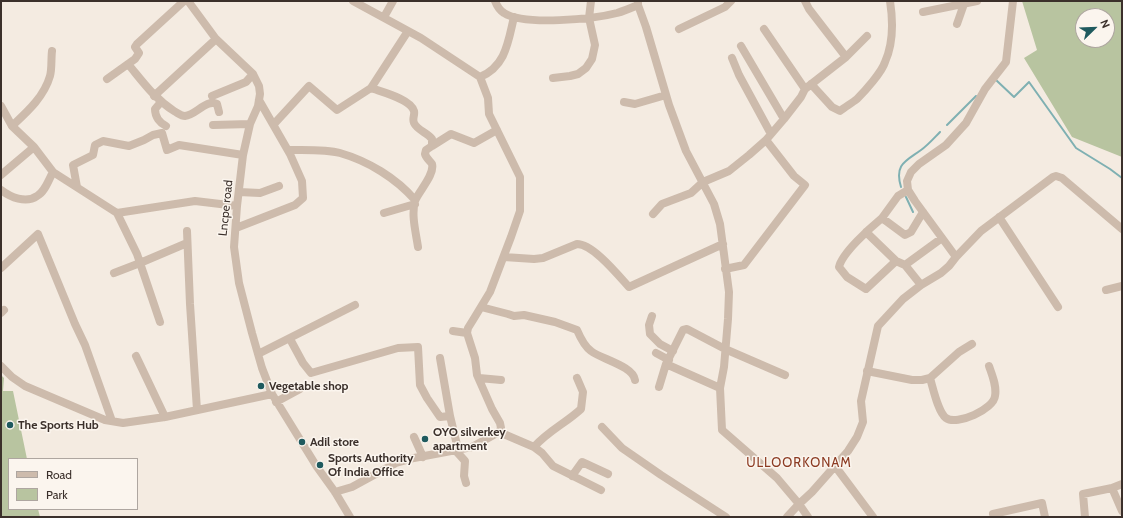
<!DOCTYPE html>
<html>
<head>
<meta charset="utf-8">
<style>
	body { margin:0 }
	#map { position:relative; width:1123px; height:518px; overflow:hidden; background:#f4ebe1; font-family:Cabin,sans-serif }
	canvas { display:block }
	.frame { position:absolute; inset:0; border:2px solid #3b302b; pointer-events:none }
	.legend { position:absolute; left:8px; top:458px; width:130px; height:52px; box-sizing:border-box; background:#fbf5ee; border:1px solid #aea6a0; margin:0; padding:5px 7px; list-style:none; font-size:12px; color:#3b302b }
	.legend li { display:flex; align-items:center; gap:8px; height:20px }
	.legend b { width:20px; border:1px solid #aea6a0 }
	.north { position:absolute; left:1075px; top:8px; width:40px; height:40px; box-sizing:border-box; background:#fbf5ee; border:1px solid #aea6a0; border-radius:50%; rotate:67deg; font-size:11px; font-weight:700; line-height:16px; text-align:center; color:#3b302b }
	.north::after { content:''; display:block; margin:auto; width:14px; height:18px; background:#1f5a5e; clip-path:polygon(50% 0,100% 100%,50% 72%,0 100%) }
</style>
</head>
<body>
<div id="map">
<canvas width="1123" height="518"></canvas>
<div class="frame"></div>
<ul class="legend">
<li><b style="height:5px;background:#cdbbac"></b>Road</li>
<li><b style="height:11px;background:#b8c4a0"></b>Park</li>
</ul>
<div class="north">N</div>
</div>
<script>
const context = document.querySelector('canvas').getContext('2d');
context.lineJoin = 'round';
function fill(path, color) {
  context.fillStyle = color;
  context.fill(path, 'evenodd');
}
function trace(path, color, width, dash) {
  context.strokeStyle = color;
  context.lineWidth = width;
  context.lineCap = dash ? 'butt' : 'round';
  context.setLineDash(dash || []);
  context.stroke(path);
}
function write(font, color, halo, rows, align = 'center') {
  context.font = font + ' Cabin,sans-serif';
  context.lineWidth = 3;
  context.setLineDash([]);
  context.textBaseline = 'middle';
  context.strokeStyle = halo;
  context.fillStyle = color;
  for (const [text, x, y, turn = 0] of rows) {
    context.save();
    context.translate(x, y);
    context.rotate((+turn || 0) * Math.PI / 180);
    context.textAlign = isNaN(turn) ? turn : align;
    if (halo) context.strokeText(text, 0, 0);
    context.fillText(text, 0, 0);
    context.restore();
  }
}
fill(new Path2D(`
	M 1022,1 L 1122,1 L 1122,157 L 1072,137 L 1024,58 L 1037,50 ZM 1083,16 L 1107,16 L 1107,40 L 1083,40 Z
	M 1,375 L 4,378 L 3,391 L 13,391 L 27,459 L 9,459 L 9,509 L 38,509 L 40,517 L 1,517 Z`), '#b8c4a0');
trace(new Path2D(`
	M 996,80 L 1014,97 L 1029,82 L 1076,148 L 1110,169 L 1122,178
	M 947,125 L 976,96
	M 901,187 C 894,164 906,161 921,150 C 928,145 934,138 940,132
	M 906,197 L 913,212`), '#7fb0b2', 2);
trace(new Path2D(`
	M 188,1 L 216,39 L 253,74 L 259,86 L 260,94 L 258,106 L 250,124 L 243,155 L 237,206 L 234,247 L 239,283 L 252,333 L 262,368 L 272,394
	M 495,1 C 497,6 499,10 504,13 C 524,26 594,19 617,13 C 624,11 631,8 638,5
	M 638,1 L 638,5 L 646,27 L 669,105 L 686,151 L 714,204 L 720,224 L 729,292 L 728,319 L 724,367 L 720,388 L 722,430 L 777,478 L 799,504 L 787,517
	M 805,1 L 809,9 L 846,57
	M 923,12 L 977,1
	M 384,17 L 393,1
	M 957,24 L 964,4
	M 679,29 L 725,7 L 731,1
	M 764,29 L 805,89
	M 741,46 L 784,119
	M 732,58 L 739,75 L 771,134
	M 128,64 C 143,82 154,98 174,111 C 178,113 181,116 185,116 C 196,115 206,99 217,104 L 219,112
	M 480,77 C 506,66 508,42 514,17
	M 553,78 L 570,76 L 578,74 L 586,68 L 592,59 L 595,45 L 589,18 L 591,1
	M 107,79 L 135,59 L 139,53 L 135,47 L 137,44 L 184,1
	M 811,84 L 832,107 L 840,111 C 845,107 852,103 857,99 C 865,91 882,72 885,62 C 893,44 893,20 890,1
	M 371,88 C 382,92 411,99 414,111 C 415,115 412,119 414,123 C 417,130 428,133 432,139 L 432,146 L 426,150 L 425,154 C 426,158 430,161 432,164 C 435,175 418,192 415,201 C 411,215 416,233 418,247
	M 154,96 L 216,39
	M 212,96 L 246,82 L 253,74
	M 161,102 L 155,109 C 155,117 160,123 166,126
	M 624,102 L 635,104 L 666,95
	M 1,106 L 12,126 L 34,147 L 53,172 L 117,213 L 137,254 L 160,322
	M 274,124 L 309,86 L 337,110 L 371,88 L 408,31
	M 213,125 L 250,124
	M 12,126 C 27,112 44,97 50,76 C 52,69 51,59 52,51
	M 432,146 L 451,134 L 474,143 L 497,130
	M 288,150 C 303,150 326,149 340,153 C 368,161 396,178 415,200
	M 1,175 L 34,147
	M 77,187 L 73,165 L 93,155 L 95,145 L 103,141 L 129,146 L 144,140 L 153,135 L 162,133 L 167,150 L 179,145 L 243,155
	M 1,190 C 10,197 26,204 37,196 C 45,192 49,179 53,172
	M 239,192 L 260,193 L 279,186
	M 117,213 L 195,201 L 237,206
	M 384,213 L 415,204
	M 653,214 L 662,204 L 691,193 L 703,182 L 729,171 L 749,155 L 766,140 L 784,119 L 801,97 L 805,89 L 846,57 L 867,36
	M 999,217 L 1058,307
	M 882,218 L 898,196 L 908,190
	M 236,228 L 295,205 L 303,198 L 302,181 L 290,154 L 259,100
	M 187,231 L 190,304 L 197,410
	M 866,232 L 896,261 L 905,265 L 921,285
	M 504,257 L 534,259 L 543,258 L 577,244 C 593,244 618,275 629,287 L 723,244
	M 956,257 L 981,231 L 1053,177 L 1056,176 L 1062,178 L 1122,229
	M 896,261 L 866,289 L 847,277 L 839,267 C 842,253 870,228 882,218 L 905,235 L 911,232 L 923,212
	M 905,265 L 942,238
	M 1,268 L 38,234 L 75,324 L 85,345 L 112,421
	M 725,269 L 744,265 L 805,185 L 794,176 L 766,140
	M 114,273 L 140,263 L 187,243
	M 1106,290 L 1122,286
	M 481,307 L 508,314 L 514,316 L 524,315 L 555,322 L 577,330 C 580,337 584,346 591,351 C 601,359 633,366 635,380
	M 1,313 L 4,310
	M 652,316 L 649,325 L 650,334 L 660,344 L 673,351
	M 453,331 L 467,333
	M 290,339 L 303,363 L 311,373 L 398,348 L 418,347 L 420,385 L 427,398 L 440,417 L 450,416
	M 656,353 L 669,360
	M 258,354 L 355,305
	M 136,356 L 165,417
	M 440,358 L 450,416 L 458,449
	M 666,364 L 720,388
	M 1,366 L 12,377 L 25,386 L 105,420 L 123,423 L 165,417 L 272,394 L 317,467 L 335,492 L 350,517
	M 867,371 L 912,380 L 922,380 L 930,378 L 959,352 L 972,344
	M 479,378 L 501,380
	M 930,378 C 933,388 938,412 946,418 C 957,426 994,409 995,396 C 997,386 992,375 989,366
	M 659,387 L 666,364 L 683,330 L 687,329 L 725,349 L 785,375
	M 276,402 L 300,389
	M 602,427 L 622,448 L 661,475 L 726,517
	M 499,432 L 534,447 L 542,453 L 553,466 L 601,490
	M 414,437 L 423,457
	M 534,447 C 548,431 566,423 581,409 L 583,392 L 577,378
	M 456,451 L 465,461 L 464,476 L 466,483
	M 835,466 L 873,517
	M 572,476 L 582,462 L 608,474
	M 1112,488 L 1122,511
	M 335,492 L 352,487 L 396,463 L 414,458 L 472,447 L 499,432 L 501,428 L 500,423 L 492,409 L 477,375 L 475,358 L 467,333 L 468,328 L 473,320 L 490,292 L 511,237 L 520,211 L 520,177 L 489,114 L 488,98 L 480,77 L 421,38 L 353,1
	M 993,514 L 1042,503 L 1045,517
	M 808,517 L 799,504 L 812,492 L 835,466 L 848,451 L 857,437 L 863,422 L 861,401 L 878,326 L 903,299 L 921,285 L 941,273 L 949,266 L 956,257 L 915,201 L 908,190 L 907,181 L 911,172 L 919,164 L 946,145 L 966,123 L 985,89 L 1006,62 L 1013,1
	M 1085,517 L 1083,494 L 1112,488 L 1122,484`), '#cdbbac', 8);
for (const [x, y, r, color] of [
	[261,386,4,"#1f5a5e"],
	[10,425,4,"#1f5a5e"],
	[425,439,4,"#1f5a5e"],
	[302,442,4,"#1f5a5e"],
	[320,465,4,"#1f5a5e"]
]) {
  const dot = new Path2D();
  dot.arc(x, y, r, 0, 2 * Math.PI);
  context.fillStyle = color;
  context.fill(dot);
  trace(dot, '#fbf5ee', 1.5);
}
write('12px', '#3b302b', '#fbf5ee', [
	["Lncpe road",226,208,-84]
]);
write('bold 12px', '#3b302b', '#fbf5ee', [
	["Vegetable shop",269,386],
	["The Sports Hub",18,425],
	["OYO silverkey",433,432],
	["apartment",433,446],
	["Adil store",310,442],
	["Sports Authority",328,458],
	["Of India Office",328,472]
], 'left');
context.letterSpacing = '1px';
write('13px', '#8c3b22', '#fbf5ee', [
	["ULLOORKONAM",799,463]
]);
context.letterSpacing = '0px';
</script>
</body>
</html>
